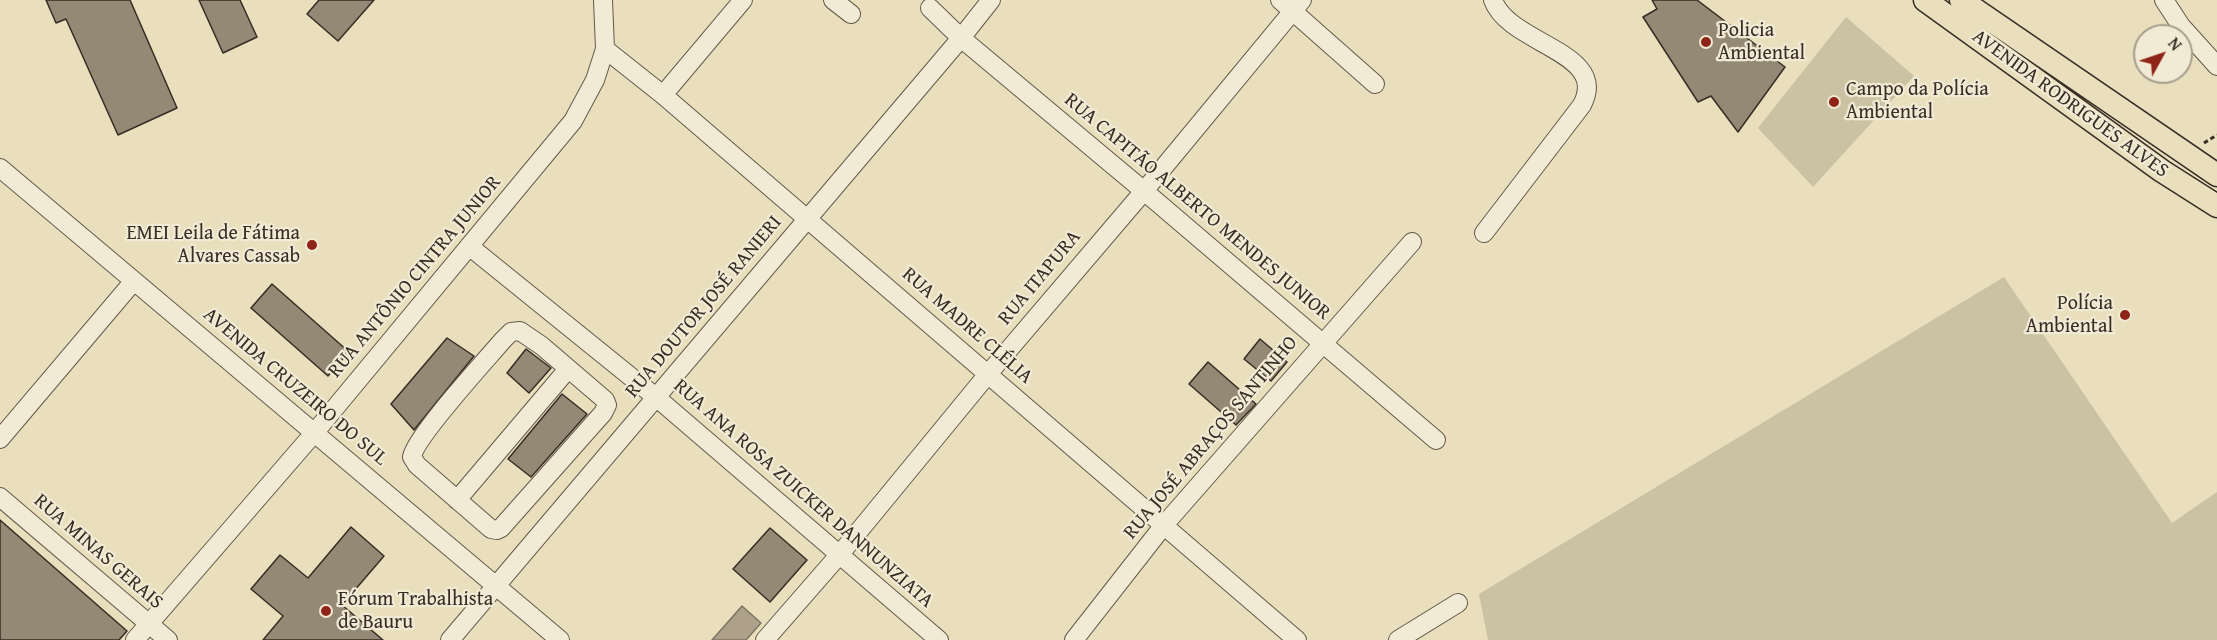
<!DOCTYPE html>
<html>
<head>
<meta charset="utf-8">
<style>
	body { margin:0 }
	#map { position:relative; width:2217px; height:640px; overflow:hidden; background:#e9dfbd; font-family:"Gentium Book Plus",serif }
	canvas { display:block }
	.north { position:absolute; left:2133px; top:24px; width:60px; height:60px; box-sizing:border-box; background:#f1ead4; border:2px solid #a79e8e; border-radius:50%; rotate:50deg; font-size:16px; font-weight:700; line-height:24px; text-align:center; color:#382c25 }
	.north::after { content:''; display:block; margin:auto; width:21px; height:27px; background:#8f2418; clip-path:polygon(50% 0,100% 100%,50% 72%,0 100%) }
</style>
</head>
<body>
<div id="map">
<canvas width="2217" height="640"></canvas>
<div class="north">N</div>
</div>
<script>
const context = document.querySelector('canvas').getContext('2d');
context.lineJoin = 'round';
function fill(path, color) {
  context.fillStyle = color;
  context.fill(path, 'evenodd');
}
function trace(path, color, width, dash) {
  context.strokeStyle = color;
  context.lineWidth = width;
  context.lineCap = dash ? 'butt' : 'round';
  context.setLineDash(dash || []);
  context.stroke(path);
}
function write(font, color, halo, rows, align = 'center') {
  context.font = font + ' "Gentium Book Plus",serif';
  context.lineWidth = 4.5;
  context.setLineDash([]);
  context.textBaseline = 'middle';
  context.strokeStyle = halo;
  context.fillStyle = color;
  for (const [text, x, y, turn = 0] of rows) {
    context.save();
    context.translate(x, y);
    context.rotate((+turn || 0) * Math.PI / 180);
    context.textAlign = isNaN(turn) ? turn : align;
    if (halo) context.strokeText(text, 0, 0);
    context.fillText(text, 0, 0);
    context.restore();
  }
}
fill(new Path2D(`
	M 1846,17 L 1914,76 L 1813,187 L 1758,128 Z
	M 2004,277 L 2172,523 L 2217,492 L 2217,640 L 1488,640 L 1479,594 Z`), '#cbc1a3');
const water = new Path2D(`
	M 742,606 L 761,623 L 746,640 L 712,640 Z`);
fill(water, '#ada289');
trace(water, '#7e7361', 1.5);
const building = new Path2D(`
	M 46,0 L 130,0 L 177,108 L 118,135 L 66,19 L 56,23 Z
	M 199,0 L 240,0 L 257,37 L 223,53 Z
	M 319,0 L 374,0 L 338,41 L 307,14 Z
	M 1652,0 L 1697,0 L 1785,67 L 1738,132 L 1711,96 L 1698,102 L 1643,17 L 1657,9 Z
	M 272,284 L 349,352 L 328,376 L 251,308 Z
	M 447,338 L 474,356 L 414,430 L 391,404 Z
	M 1260,339 L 1287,362 L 1271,381 L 1244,359 Z
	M 526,349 L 551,368 L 529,393 L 507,373 Z
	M 1208,362 L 1256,404 L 1236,425 L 1189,384 Z
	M 562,394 L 587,414 L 531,477 L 508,459 Z
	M 0,520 L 127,631 L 119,640 L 0,640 Z
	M 351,527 L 384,556 L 342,605 L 383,640 L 263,640 L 283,616 L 251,589 L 280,555 L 308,578 Z
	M 770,528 L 807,560 L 770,602 L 733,569 Z`);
fill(building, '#948974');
trace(building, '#382c25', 1.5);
const minor = new Path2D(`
	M 833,0 L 851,14
	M 1280,0 L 1375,84
	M 2164,0 L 2181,26 L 2217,66
	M 930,8 L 961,38 L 1144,191 L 1436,440
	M 605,49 L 663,95 L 1297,640
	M 663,95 L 743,0
	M 0,168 L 560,640
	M 1484,233 L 1582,105 C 1610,51 1509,45 1493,0
	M 469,246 L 657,398 L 939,640
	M 520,331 L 542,346 L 605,400 L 607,405 L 603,413 L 501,528 L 497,530 L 491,529 L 417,465 L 412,457 C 415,437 486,360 503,340 L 511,332 Z
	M 0,439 L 133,282
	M 0,497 L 168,640
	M 457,500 L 568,369
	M 135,640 L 315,432 L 573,121 L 595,80 L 605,49 L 603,0
	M 450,640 L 961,38 L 991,0
	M 765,640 L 840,554 L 988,374 L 1144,191 L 1302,0
	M 1074,640 L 1164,525 L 1412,242
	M 1398,640 L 1458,603`);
const major = new Path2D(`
	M 1925,0 L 2162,171 L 2217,206
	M 1961,0 L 2217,175`);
trace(minor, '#64594b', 20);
trace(major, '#382c25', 25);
trace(new Path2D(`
	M 2204,143 L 2217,135`), '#382c25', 3, [4.5, 3]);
trace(minor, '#f1ead4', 18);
trace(major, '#e9dfbd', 22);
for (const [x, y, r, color] of [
	[1706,42,6,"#8f2418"],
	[1834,102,6,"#8f2418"],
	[312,245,6,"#8f2418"],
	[2125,315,6,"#8f2418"],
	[326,611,6,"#8f2418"]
]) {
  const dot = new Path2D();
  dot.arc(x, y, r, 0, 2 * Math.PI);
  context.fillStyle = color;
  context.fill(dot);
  trace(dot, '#f1ead4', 2);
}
write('20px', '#382c25', '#f1ead4', [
	["Policia",1718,31],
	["Ambiental",1718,54],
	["Campo da Polícia",1846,90],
	["Ambiental",1846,113],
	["EMEI Leila de Fátima",300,234,"right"],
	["Alvares Cassab",300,257,"right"],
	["Polícia",2113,304,"right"],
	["Ambiental",2113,327,"right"],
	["Fórum Trabalhista",338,600],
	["de Bauru",338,623]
], 'left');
write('20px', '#382c25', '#f1ead4', [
	["AVENIDA RODRIGUES ALVES",2070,104,36],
	["RUA CAPITÃO ALBERTO MENDES JUNIOR",1197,207,40],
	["RUA ANTÔNIO CINTRA JUNIOR",415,277,-50],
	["RUA ITAPURA",1040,278,-50],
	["RUA DOUTOR JOSÉ RANIERI",704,307,-50],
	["RUA MADRE CLÉLIA",967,326,41],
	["AVENIDA CRUZEIRO DO SUL",295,387,40],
	["RUA JOSÉ ABRAÇOS SANTINHO",1211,438,-50],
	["RUA ANA ROSA ZUICKER DANNUNZIATA",803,494,41],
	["RUA MINAS GERAIS",98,552,41]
]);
</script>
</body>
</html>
